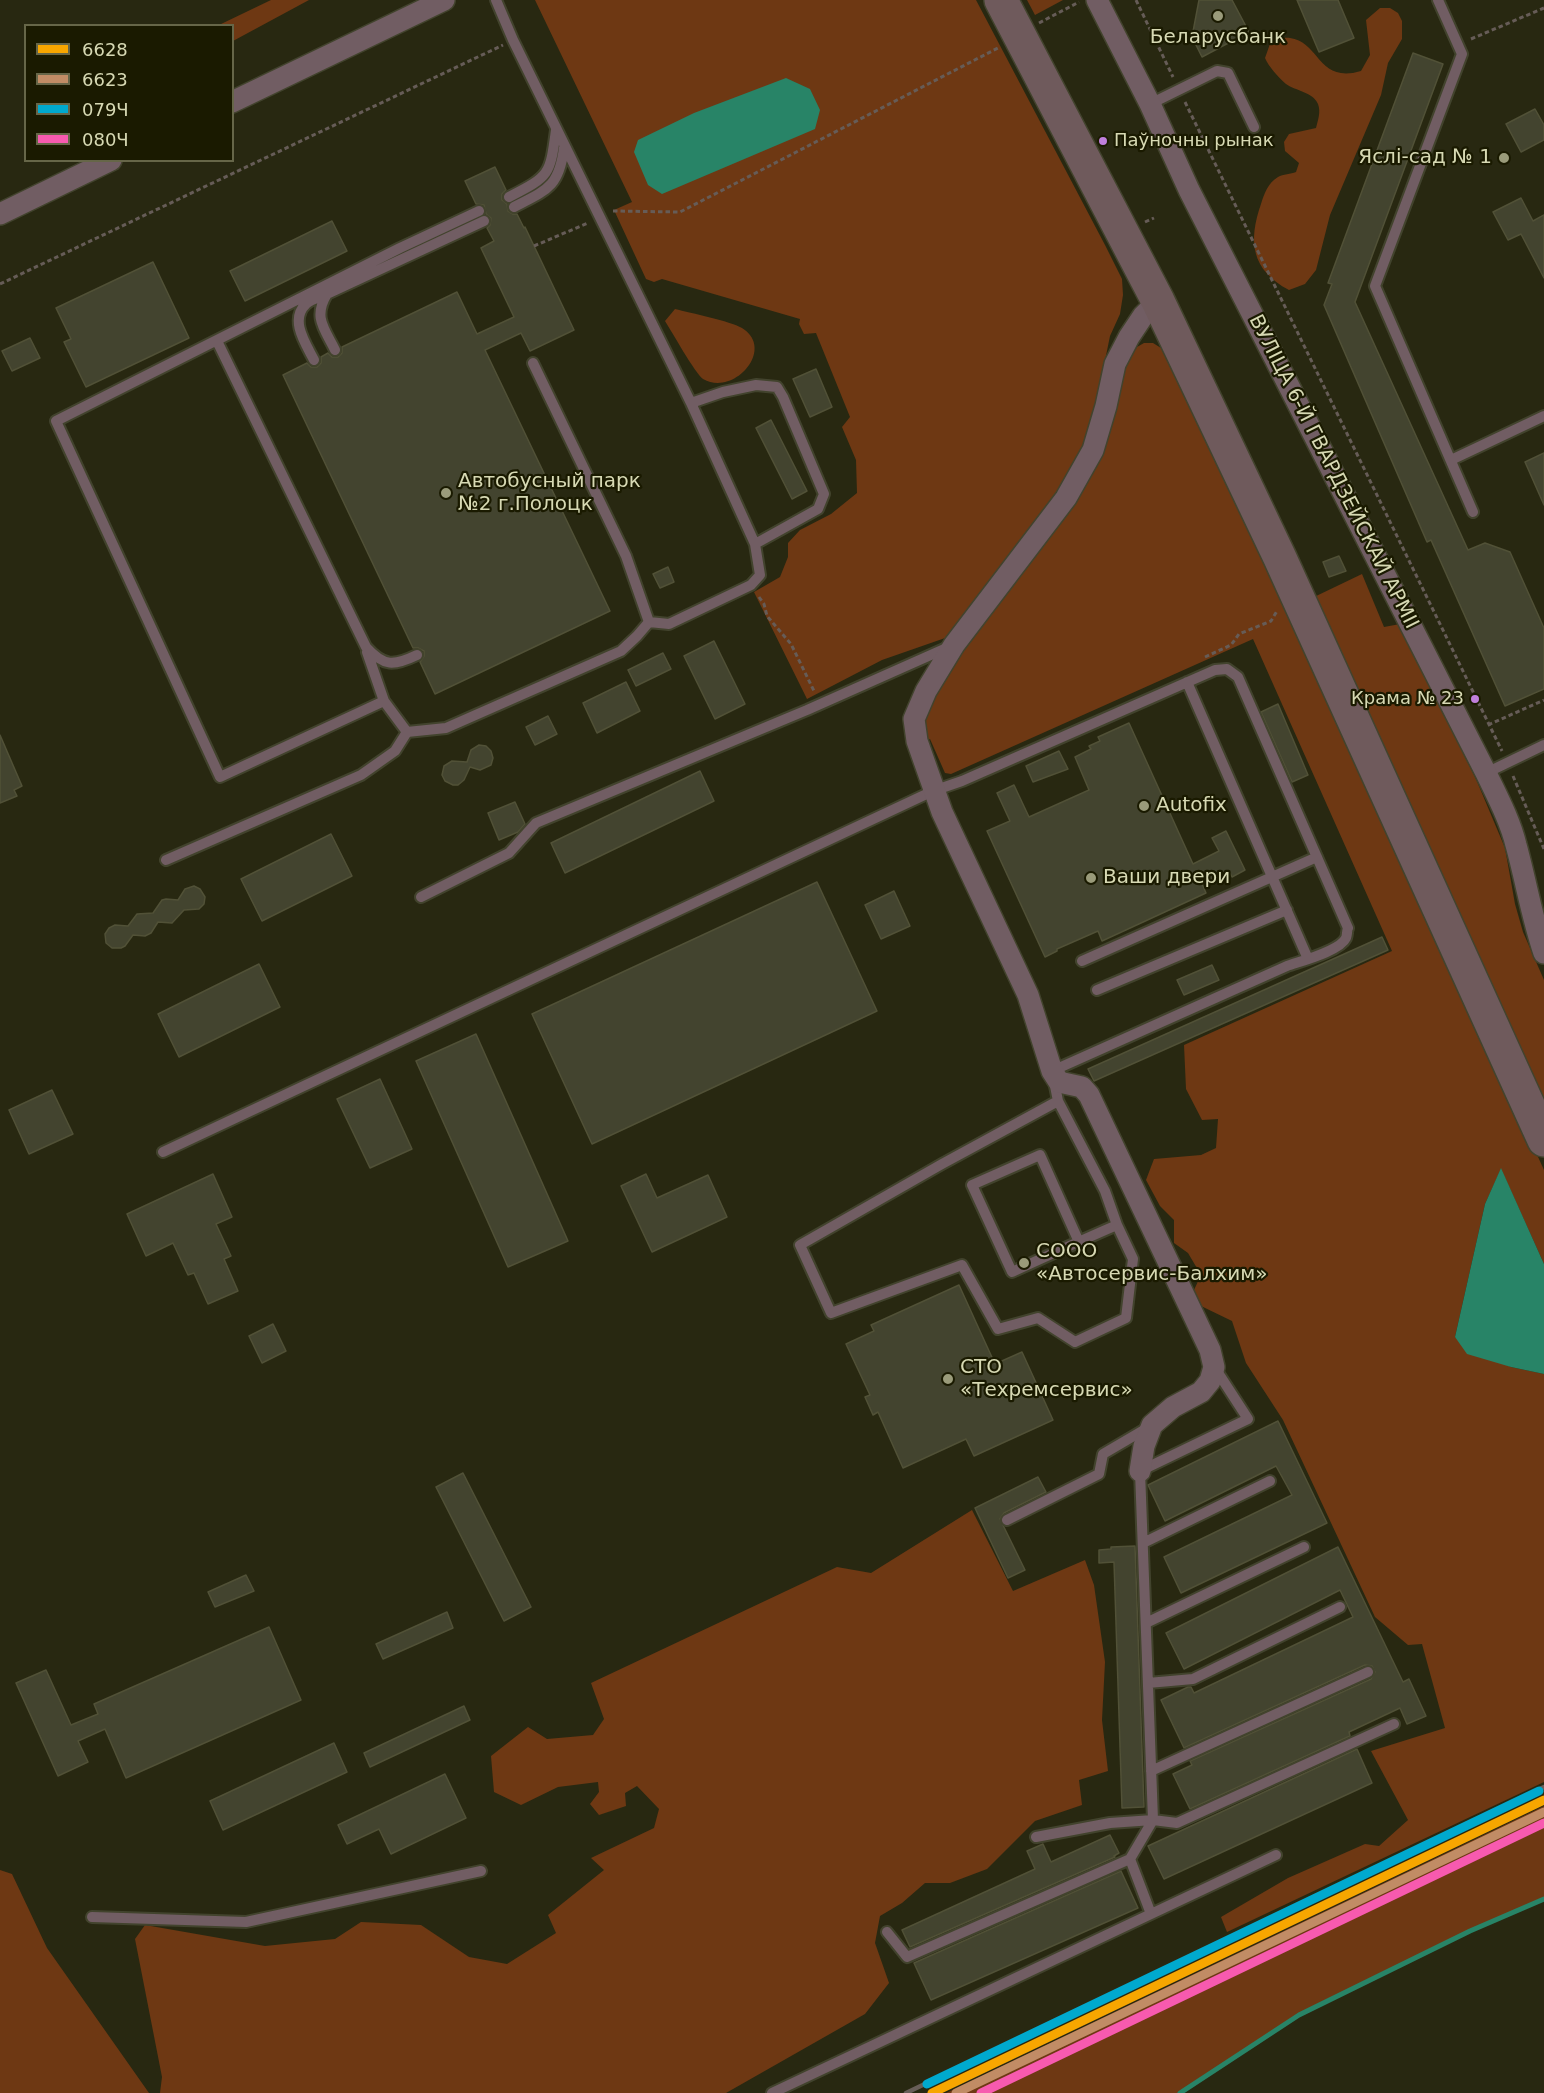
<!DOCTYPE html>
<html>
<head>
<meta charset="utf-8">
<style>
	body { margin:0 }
	#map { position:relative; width:1544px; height:2093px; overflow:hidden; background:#282811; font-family:"DejaVu Sans",sans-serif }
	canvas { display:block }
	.legend { position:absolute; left:24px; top:24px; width:210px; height:138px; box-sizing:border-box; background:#1a1a00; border:2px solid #666648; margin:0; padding:8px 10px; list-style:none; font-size:18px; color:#d7d9b3 }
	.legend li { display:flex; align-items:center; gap:12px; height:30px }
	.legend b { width:30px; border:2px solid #666648 }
</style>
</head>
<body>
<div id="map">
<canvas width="1544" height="2093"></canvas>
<ul class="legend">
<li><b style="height:8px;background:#f7a600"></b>6628</li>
<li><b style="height:8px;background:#c18c65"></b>6623</li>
<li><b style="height:8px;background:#00a9ce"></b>079Ч</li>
<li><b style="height:8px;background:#f75aaf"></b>080Ч</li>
</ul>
</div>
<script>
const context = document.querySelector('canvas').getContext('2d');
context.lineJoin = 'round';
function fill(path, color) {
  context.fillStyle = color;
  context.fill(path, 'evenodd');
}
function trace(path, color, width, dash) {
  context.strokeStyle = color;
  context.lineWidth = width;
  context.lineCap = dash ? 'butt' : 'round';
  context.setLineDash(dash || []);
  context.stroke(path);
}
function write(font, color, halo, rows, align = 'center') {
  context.font = font + ' "DejaVu Sans",sans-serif';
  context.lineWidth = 4.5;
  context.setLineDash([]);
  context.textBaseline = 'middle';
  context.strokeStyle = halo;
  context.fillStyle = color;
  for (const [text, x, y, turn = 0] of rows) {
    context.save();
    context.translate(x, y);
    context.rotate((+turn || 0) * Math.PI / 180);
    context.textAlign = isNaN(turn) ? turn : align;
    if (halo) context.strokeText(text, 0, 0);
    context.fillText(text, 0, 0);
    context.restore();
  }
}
fill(new Path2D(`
	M 271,0 L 309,0 L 233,41 L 232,26 L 219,25 Z
	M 535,0 L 976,0 L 1105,245 L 1122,279 L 1123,295 L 1120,314 L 1110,336 L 1096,405 L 1085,445 L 1059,492 L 948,637 L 882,660 L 807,699 L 754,592 L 780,577 L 788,557 L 788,543 L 800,530 L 831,514 L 857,493 L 856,460 L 842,427 L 850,417 L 816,333 L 804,334 L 799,324 L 800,319 L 662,279 L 654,282 L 646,279 L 614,210 L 632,202 Z
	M 1027,0 L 1063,0 L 1035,15 Z
	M 1380,8 L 1390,8 L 1398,13 L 1402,21 L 1402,39 L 1388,63 L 1381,95 L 1330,215 L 1316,270 L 1305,284 L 1289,290 C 1251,270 1248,241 1261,204 C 1264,194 1268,183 1278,177 C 1283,174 1291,174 1296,172 L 1299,163 L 1285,151 L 1284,142 L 1289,134 L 1316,128 C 1318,120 1321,112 1318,104 C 1313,92 1296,91 1286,84 C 1278,77 1269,67 1265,58 L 1271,41 C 1276,40 1284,37 1290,38 C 1320,42 1318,84 1361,71 L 1370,55 L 1366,20 Z
	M 675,309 C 691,313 730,321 742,328 C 776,349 734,397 703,379 C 695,373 672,332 665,321 Z
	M 1144,343 L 1153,343 L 1161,348 L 1278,587 L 1544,1170 L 1544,1264 L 1501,1169 L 1485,1204 L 1455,1337 L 1511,1367 L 1544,1374 L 1544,1782 L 1227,1932 L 1221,1917 L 1288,1878 L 1365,1844 L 1379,1846 L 1408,1820 L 1371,1751 L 1445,1728 L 1422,1644 L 1408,1645 L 1375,1617 L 1283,1420 L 1246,1363 L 1232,1321 L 1201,1306 L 1194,1290 L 1201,1275 L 1188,1253 L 1174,1243 L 1174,1220 L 1160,1206 L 1146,1180 L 1154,1159 L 1201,1155 L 1216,1148 L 1218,1119 L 1202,1120 L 1186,1089 L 1184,1045 L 1392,951 L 1253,639 L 951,774 L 945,773 L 930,739 L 923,743 L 921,722 L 930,702 L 963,650 L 1073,503 L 1125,366 L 1137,347 Z
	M 1362,574 L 1384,627 L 1400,624 L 1476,779 L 1505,848 L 1515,904 L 1523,932 L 1544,980 L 1544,1107 L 1312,598 Z
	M 972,1510 L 1013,1591 L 1085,1560 L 1094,1585 L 1105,1662 L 1102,1720 L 1108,1771 L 1079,1780 L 1082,1805 L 1035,1821 L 987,1869 L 950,1883 L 925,1883 L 902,1903 L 880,1916 L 875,1943 L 889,1983 L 865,2014 L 726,2093 L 160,2093 L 162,2077 L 135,1939 L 145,1925 L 265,1946 L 335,1939 L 361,1922 L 421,1925 L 469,1957 L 507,1964 L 556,1933 L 548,1915 L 604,1870 L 591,1858 L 654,1828 L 659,1809 L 637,1786 L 625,1793 L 626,1806 L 599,1815 L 590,1804 L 599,1792 L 598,1782 L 558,1787 L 521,1805 L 494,1792 L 491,1756 L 528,1727 L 547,1739 L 593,1735 L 604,1719 L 591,1683 L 837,1567 L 871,1573 Z
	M 1544,1806 L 1544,1899 L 1470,1931 L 1299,2015 L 1180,2093 L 946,2093 Z
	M 0,1870 L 12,1874 L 47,1948 L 149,2093 L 0,2093 Z`), '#6e3813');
fill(new Path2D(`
	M 786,78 L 810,89 L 820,110 L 815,129 L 662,194 L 648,185 L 634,152 L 638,140 L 694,113 Z
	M 1501,1168 L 1544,1264 L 1544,1374 L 1511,1367 L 1467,1354 L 1455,1337 L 1485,1204 Z`), '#288467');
trace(new Path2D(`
	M 1180,2093 L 1299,2015 L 1470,1931 L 1544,1899`), '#288467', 5);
const building = new Path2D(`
	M 1199,0 L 1232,0 L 1249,32 L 1202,57 L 1192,37 Z
	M 1297,0 L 1338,0 L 1354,38 L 1319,52 Z
	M 1413,53 L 1443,64 L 1355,302 L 1468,550 L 1485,543 L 1510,552 L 1544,628 L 1544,689 L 1505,706 L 1431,540 L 1427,542 L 1324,305 L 1332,284 L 1328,283 Z
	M 1535,109 L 1544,125 L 1544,140 L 1521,152 L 1506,124 Z
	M 495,167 L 506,190 L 502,194 L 502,200 L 507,204 L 508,211 L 513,214 L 517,214 L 524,228 L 525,227 L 574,330 L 530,351 L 521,333 L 485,350 L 610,611 L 435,694 L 420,662 L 424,656 L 424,651 L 418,648 L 413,648 L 283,375 L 307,363 L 311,367 L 317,367 L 321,363 L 321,357 L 328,353 L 332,357 L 338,357 L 342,353 L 342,347 L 457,292 L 477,334 L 514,317 L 481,248 L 494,241 L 487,228 L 490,225 L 491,218 L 486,214 L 484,205 L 476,204 L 465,181 Z
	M 1521,198 L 1533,221 L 1544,215 L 1544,278 L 1521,234 L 1508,240 L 1493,212 Z
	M 332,221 L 347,251 L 245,301 L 230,271 Z
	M 153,262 L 189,338 L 86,387 L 64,342 L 71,339 L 56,308 Z
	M 30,338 L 40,358 L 12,371 L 2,351 Z
	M 816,369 L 832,407 L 810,417 L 793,379 Z
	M 771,420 L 807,491 L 792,499 L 756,428 Z
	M 1544,453 L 1544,505 L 1525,462 Z
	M 1339,556 L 1346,571 L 1329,577 L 1323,562 Z
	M 668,567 L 674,582 L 660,588 L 653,574 Z
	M 714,641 L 745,704 L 715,719 L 684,656 Z
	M 663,653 L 671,669 L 636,686 L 628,670 Z
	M 626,682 L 640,711 L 597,733 L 583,703 Z
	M 1278,704 L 1308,775 L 1292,782 L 1261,712 Z
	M 548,716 L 557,734 L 535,745 L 526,727 Z
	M 1129,723 L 1193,864 L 1219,851 L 1212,838 L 1226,831 L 1245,870 L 1232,877 L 1229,871 L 1202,884 L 1206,893 L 1102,941 L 1098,931 L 1057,949 L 1057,951 L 1045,957 L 987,831 L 1010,821 L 997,793 L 1014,785 L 1029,817 L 1089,790 L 1075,757 L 1091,749 L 1089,746 L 1100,741 L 1098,737 Z
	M 0,735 L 22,786 L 14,790 L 17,796 L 0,803 Z
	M 479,745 L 486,746 L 491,751 L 493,758 L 491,765 L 480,770 L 470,767 L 464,780 L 458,785 L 453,785 L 445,781 L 442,775 L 444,766 L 452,761 L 467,762 L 471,750 Z
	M 1059,751 L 1068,769 L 1033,782 L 1026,766 Z
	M 700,771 L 714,801 L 565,873 L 551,843 Z
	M 515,802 L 525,824 L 518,832 L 499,840 L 488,813 Z
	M 331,834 L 352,876 L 262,921 L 241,879 Z
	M 817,882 L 877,1011 L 592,1144 L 532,1014 Z
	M 194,886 L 200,889 L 205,897 L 204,904 L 199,909 L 184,910 L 172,923 L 158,922 L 151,933 L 145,936 L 133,935 L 125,946 L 121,948 L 112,948 L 106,943 L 105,934 L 109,928 L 115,925 L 128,926 L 137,914 L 153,913 L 162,900 L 166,899 L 178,900 L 185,889 Z
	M 894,891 L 910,926 L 881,939 L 865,905 Z
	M 1382,937 L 1388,950 L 1094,1081 L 1088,1069 Z
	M 259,964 L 280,1007 L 179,1057 L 158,1014 Z
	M 1212,965 L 1219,980 L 1184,995 L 1177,980 Z
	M 476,1034 L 568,1241 L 508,1267 L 416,1061 Z
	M 380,1079 L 412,1149 L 370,1168 L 337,1099 Z
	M 52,1090 L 73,1134 L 29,1154 L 9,1110 Z
	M 213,1174 L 232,1217 L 216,1224 L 231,1256 L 224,1259 L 238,1291 L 208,1304 L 194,1273 L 188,1275 L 173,1243 L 146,1256 L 127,1214 Z
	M 646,1174 L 657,1198 L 708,1175 L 727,1217 L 652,1252 L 621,1186 Z
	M 959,1285 L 995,1364 L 1022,1352 L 1053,1420 L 974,1456 L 966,1439 L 903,1468 L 878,1412 L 873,1415 L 865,1397 L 870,1395 L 846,1344 L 874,1331 L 871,1325 Z
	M 273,1324 L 286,1351 L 262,1363 L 249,1336 Z
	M 1278,1421 L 1327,1523 L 1181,1593 L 1164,1557 L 1292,1495 L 1276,1466 L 1165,1521 L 1148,1485 Z
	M 463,1473 L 531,1607 L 504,1621 L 436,1487 Z
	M 1038,1477 L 1046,1492 L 1004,1513 L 1000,1519 L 1025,1570 L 1008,1578 L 975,1508 Z
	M 1135,1546 L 1144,1807 L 1122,1808 L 1114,1562 L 1099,1563 L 1099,1550 L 1111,1549 L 1111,1547 Z
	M 1338,1547 L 1403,1682 L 1409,1679 L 1426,1716 L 1407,1724 L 1400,1708 L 1349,1732 L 1350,1736 L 1190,1809 L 1173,1774 L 1192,1765 L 1190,1761 L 1371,1679 L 1375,1672 L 1372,1666 L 1365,1665 L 1184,1748 L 1161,1700 L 1188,1687 L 1191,1687 L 1194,1693 L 1353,1617 L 1340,1590 L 1184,1669 L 1166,1633 Z
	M 246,1575 L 254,1591 L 215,1607 L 208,1592 Z
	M 447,1612 L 453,1628 L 383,1659 L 376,1644 Z
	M 269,1627 L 301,1700 L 126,1778 L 105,1729 L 78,1741 L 88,1762 L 58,1776 L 16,1683 L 46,1670 L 71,1725 L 98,1714 L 94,1704 Z
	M 464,1706 L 470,1720 L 370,1767 L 364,1753 Z
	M 334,1743 L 347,1772 L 223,1830 L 210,1801 Z
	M 1357,1749 L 1372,1783 L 1164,1879 L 1148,1846 Z
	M 445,1774 L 466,1818 L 391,1854 L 379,1829 L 347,1844 L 338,1825 Z
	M 1110,1835 L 1119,1853 L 1114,1856 L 1115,1857 L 910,1947 L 902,1930 L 1035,1869 L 1027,1851 L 1043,1844 L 1051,1862 Z
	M 1121,1871 L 1138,1908 L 931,2000 L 914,1963 Z`);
fill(building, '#43442f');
trace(building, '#515137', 1.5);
const lane = new Path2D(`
	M 1438,0 L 1462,54 L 1375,286 L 1473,512
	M 1150,104 L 1217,71 L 1228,73 L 1254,127
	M 509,197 C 550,176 550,175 556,130
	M 514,207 C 547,190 559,187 564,148
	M 217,341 L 366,647 C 384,667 394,666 417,655
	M 335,350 C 324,328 313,317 327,294 L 484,221
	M 314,360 C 306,344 289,320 306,304 C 311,299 321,297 327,294
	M 533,363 L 626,556 L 649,622
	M 691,403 L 723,392 L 756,385 L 777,387 L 783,397 L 824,494 L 818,509 L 755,544
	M 1451,460 L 1544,416
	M 367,652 L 384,701 L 407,732
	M 1187,682 L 1308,959
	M 384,701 L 220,777 L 56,421 L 400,248 L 479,211
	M 1486,773 L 1544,745
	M 166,860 L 361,775 L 395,751 L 407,732 L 446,728 L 621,651 L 637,636 L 649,622 L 669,624 L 751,585 L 760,575 L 755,544 L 691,403 L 513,40 L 496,0
	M 421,897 L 509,853 L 536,823 L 807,710 L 951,646
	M 1082,961 L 1317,857
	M 1097,990 L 1287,910
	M 163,1152 L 933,791 L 962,781 L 1215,670 L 1227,669 L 1238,677 L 1348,928 C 1347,929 1347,937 1346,938 C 1340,951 1301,961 1287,966 L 1052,1071 L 1058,1101 L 1105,1191 L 1117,1225 L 1133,1259 L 1126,1318 L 1075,1342 L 1038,1318 L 998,1329 L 962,1265 L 831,1313 L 800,1245 L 942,1164 L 1058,1101
	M 1079,1242 L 1040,1155 L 972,1185 L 1012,1272 C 1047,1256 1082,1240 1117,1225
	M 1215,1368 L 1248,1419 L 1140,1471 L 1153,1820 L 1177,1823 L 1394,1724
	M 1007,1520 L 1099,1474 L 1103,1454 L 1149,1427
	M 1143,1543 L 1270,1481
	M 1146,1623 L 1304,1547
	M 1148,1683 L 1193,1679 L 1340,1607
	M 1151,1771 L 1368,1672
	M 1036,1837 L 1110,1823 L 1153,1820
	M 1151,1914 L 1276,1855
	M 92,1917 L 246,1922 L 481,1871
	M 887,1932 L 907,1957 L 1130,1859 L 1153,1820
	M 772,2093 L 1151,1914 L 1130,1859`);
const street = new Path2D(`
	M 1097,0 L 1150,104 L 1189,190 L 1486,773 C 1497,796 1510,820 1516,845 C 1526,881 1532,918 1544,953
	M 232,102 L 444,0
	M 0,214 L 111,160
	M 1140,1471 L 1144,1446 L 1152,1425 L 1173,1407 L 1201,1392 L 1210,1381 L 1214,1367 L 1210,1350 L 1089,1095 L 1082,1087 L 1059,1082 L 1052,1071 L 1028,995 L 942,812 L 917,741 L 914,719 L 926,691 L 954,645 L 1066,498 L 1093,450 L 1106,406 L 1115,364 L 1129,337 L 1143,316 L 1158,301`);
const primary = new Path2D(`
	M 1001,0 L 1158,301 L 1280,558 L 1544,1140`);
trace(lane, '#42432d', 14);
trace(street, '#42432d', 24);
trace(primary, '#42432d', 36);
trace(new Path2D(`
	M 1136,0 L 1173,77
	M 1039,23 L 1079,2
	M 1471,39 L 1544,8
	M 1185,102 L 1502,751
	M 613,211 L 680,212 L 998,48
	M 1145,222 L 1154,218
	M 534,246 L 588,223
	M 0,284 L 503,45
	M 759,597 L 764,604 L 767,616 L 791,644 L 815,693
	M 1205,657 L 1231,645 L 1239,634 L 1271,621 L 1277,611
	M 1488,725 L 1544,700
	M 1513,776 L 1544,849`), '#665c57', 3, [4.5, 3]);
trace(lane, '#715d63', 10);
trace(street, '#715d63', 21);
trace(primary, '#6f5a5c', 33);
trace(new Path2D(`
	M 906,2093 L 1544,1787`), '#685e58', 4.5);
trace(new Path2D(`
	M 932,2093 L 1544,1800`), '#f7a600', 9);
trace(new Path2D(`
	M 956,2093 L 1544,1812`), '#c18c65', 9);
trace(new Path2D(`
	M 927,2084 L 1539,1791`), '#00a9ce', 9);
trace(new Path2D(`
	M 981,2093 L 1544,1823`), '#f75aaf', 9);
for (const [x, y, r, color] of [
	[1218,16,6,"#9a9b7a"],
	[1103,141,5,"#c07fdc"],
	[1504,158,6,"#9a9b7a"],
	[446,493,6,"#9a9b7a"],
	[1475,699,5,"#c07fdc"],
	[1144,806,6,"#9a9b7a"],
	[1091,878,6,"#9a9b7a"],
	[1024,1263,6,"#9a9b7a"],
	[948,1379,6,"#9a9b7a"]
]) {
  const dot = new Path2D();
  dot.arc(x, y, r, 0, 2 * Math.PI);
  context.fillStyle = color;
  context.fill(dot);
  trace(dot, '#1a1a00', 2);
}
write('18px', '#d7d9b3', '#1a1a00', [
	["Паўночны рынак",1114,141],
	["Крама № 23",1464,699,"right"]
], 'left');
write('20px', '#d7d9b3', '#1a1a00', [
	["Беларусбанк",1218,38,"center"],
	["Яслі-сад № 1",1492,158,"right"],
	["Автобусный парк",458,482],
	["№2 г.Полоцк",458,505],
	["Autofix",1156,806],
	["Ваши двери",1103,878],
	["СООО",1036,1252],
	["«Автосервис-Балхим»",1036,1275],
	["СТО",960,1368],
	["«Техремсервис»",960,1391]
], 'left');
write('20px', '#d7d9b3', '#1a1a00', [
	["ВУЛІЦА 6-Й ГВАРДЗЕЙСКАЙ АРМІІ",1333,472,63]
]);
</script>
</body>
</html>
